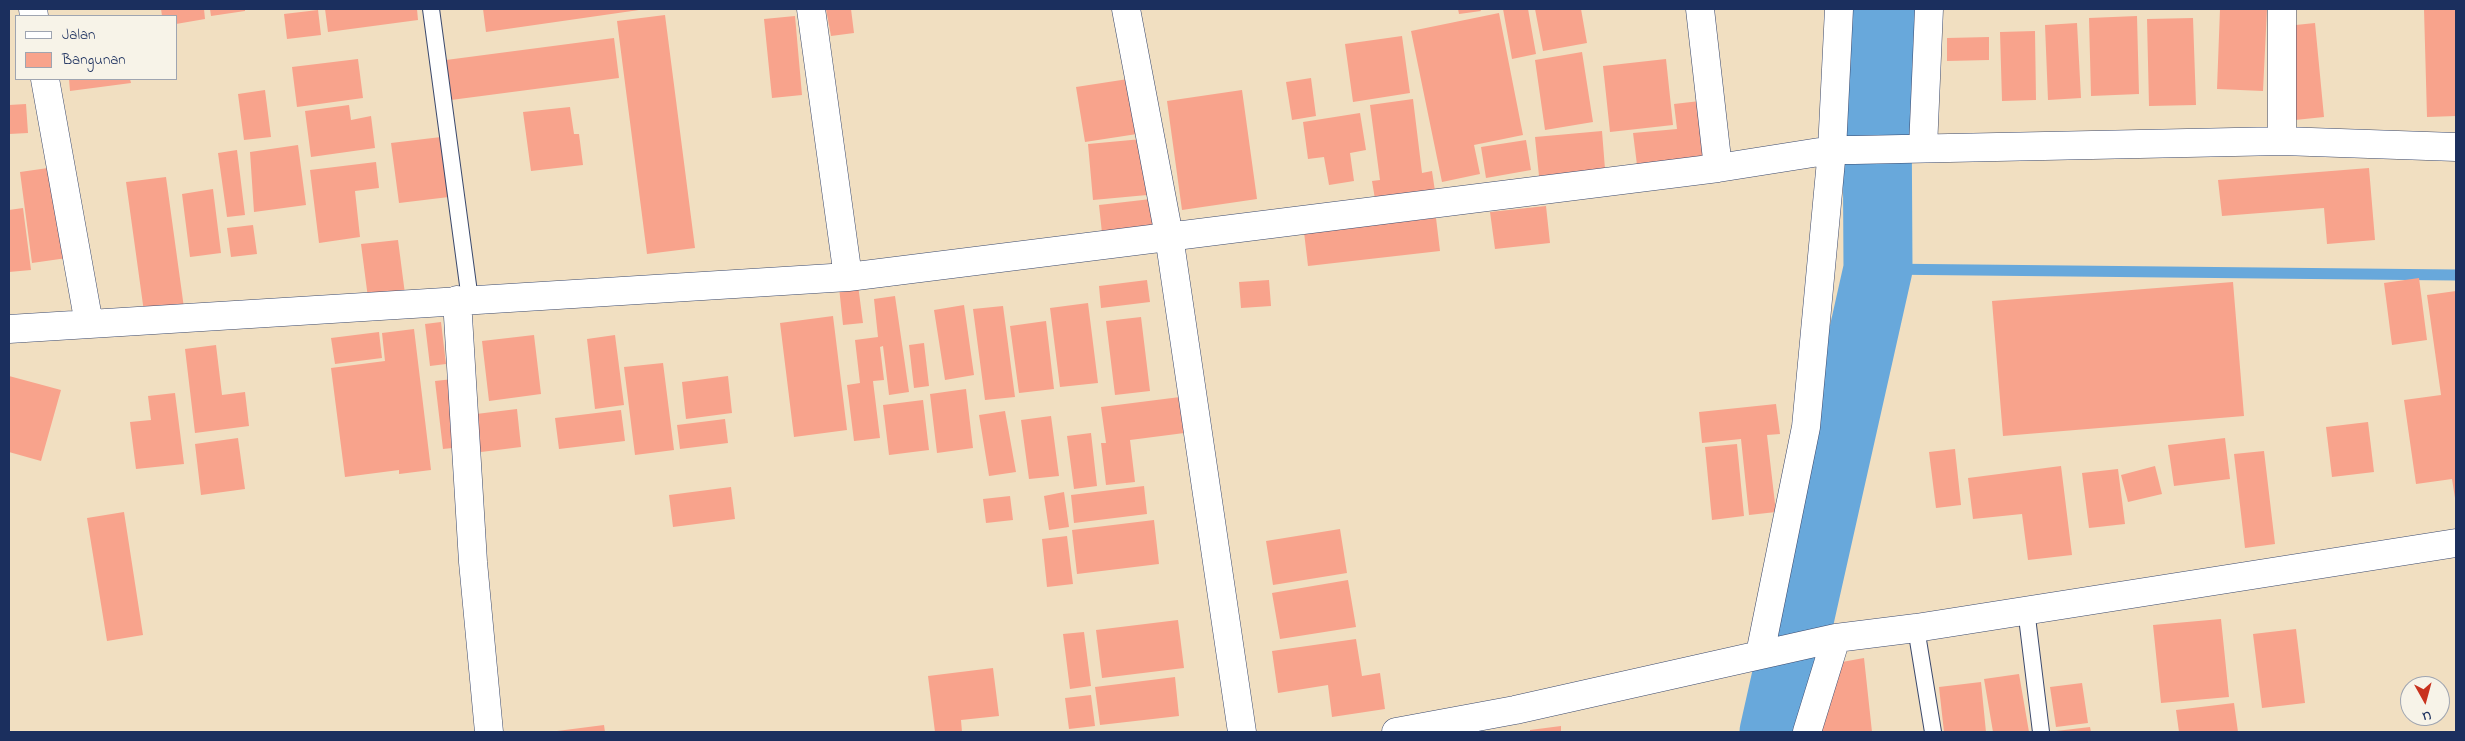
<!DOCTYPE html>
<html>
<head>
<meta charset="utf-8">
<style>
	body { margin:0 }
	#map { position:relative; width:2465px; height:741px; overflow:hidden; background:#f1dfc1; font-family:"Indie Flower",sans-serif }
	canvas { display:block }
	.frame { position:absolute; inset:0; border:10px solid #1b2f5e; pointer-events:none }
	.legend { position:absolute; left:15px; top:15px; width:162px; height:65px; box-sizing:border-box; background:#f7f3e8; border:1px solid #9fa5b1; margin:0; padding:6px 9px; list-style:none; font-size:15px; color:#1b2f5e }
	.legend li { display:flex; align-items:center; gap:10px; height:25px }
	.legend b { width:25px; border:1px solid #9fa5b1 }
	.north { position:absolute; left:2400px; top:676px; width:50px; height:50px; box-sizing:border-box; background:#f7f3e8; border:1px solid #9fa5b1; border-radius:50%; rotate:173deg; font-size:14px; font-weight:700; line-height:20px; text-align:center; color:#1b2f5e }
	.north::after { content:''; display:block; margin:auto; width:18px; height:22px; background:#c8321e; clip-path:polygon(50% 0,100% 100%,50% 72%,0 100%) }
</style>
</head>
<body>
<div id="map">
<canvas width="2465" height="741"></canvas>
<div class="frame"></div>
<ul class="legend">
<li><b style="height:6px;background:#fff"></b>Jalan</li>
<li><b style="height:14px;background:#f8a38c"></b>Bangunan</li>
</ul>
<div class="north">U</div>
</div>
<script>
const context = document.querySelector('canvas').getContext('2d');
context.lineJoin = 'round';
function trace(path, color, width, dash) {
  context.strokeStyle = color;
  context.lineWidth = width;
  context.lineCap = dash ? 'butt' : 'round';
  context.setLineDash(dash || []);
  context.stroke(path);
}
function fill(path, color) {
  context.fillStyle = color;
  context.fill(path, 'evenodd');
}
trace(new Path2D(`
	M 1878,269 L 2456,275`), '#68a8db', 11);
trace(new Path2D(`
	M 1774,732 L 1878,269 L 1877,94 L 1881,9`), '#68a8db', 69);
fill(new Path2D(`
	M 161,9 L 204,9 L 205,19 L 176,24 L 176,16 L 162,16 Z
	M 210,9 L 245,9 L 245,11 L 211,16 Z
	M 325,9 L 417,9 L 418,20 L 328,32 Z
	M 483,9 L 638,9 L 639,10 L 486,32 Z
	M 826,9 L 851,9 L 854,33 L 831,36 Z
	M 1458,9 L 1480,9 L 1481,11 L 1459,14 Z
	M 1503,9 L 1528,9 L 1536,54 L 1512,59 Z
	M 1535,9 L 1581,9 L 1587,43 L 1543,51 Z
	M 2220,9 L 2267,9 L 2263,91 L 2217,89 Z
	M 2424,9 L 2456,9 L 2456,116 L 2427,117 Z
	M 318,10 L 321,35 L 287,39 L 284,14 Z
	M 1499,13 L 1523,135 L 1474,145 L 1480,174 L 1442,182 L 1411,31 Z
	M 665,15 L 695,248 L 647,254 L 617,21 Z
	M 795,16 L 802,95 L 772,98 L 764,19 Z
	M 2137,16 L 2139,94 L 2091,96 L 2089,18 Z
	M 2193,18 L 2196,105 L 2149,106 L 2147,19 Z
	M 2077,23 L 2081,98 L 2048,100 L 2045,25 Z
	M 2315,23 L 2324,117 L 2295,120 L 2286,26 Z
	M 2035,31 L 2036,100 L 2002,101 L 2000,32 Z
	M 1402,36 L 1410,93 L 1353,102 L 1345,44 Z
	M 1989,37 L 1989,60 L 1947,61 L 1947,38 Z
	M 614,38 L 619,78 L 451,100 L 446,60 Z
	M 1582,52 L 1593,122 L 1545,130 L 1535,60 Z
	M 358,59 L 363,98 L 297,107 L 292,67 Z
	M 1666,59 L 1673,125 L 1610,132 L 1603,66 Z
	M 1311,78 L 1316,116 L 1292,120 L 1286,82 Z
	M 69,79 L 130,79 L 131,83 L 70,91 Z
	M 1128,79 L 1137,134 L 1085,142 L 1076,87 Z
	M 265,90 L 271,137 L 244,140 L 238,94 Z
	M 1242,90 L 1257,199 L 1182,210 L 1167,101 Z
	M 1413,99 L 1422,173 L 1432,171 L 1436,198 L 1376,205 L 1372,181 L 1380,180 L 1370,105 Z
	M 1700,101 L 1706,158 L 1637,165 L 1633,133 L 1677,129 L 1674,104 Z
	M 26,104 L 28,133 L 9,134 L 9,105 Z
	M 349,105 L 351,120 L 371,116 L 375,148 L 311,157 L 305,111 Z
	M 570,107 L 574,134 L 579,134 L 583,165 L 531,171 L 523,112 Z
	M 1360,113 L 1366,150 L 1350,153 L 1354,181 L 1329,185 L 1324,157 L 1308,159 L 1303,122 Z
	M 1602,131 L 1605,169 L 1539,176 L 1535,137 Z
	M 441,137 L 449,197 L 399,203 L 391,143 Z
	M 1142,139 L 1147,195 L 1093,200 L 1088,144 Z
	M 1526,140 L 1531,170 L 1486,178 L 1481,147 Z
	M 298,145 L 306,205 L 254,212 L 250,152 Z
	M 237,150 L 245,215 L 227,217 L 218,153 Z
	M 376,162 L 379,188 L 355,191 L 360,237 L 319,243 L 310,170 Z
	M 55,167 L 67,258 L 32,263 L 20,172 Z
	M 2369,168 L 2375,240 L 2327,244 L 2324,208 L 2222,216 L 2218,180 Z
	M 166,177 L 184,308 L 144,312 L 126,182 Z
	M 213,189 L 221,253 L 190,257 L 182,194 Z
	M 1151,199 L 1154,228 L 1102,233 L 1099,205 Z
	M 1546,206 L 1550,243 L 1495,249 L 1490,212 Z
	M 23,208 L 31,270 L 9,272 L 9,210 Z
	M 1436,218 L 1440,251 L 1308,266 L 1304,232 Z
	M 253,225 L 257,254 L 231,257 L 227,228 Z
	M 398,240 L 405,294 L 368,298 L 361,244 Z
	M 2419,278 L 2427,340 L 2392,345 L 2384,283 Z
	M 1147,280 L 1150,302 L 1101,308 L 1099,286 Z
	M 1269,280 L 1271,306 L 1241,308 L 1239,282 Z
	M 2233,282 L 2244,416 L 2003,436 L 1992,301 Z
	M 858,285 L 863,323 L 843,325 L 839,287 Z
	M 2456,291 L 2456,498 L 2455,498 L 2452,479 L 2416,484 L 2404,400 L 2441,395 L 2427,295 Z
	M 895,296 L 909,392 L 889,395 L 883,346 L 880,347 L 884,380 L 873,381 L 880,438 L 854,441 L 847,385 L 860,383 L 855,340 L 878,337 L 874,299 Z
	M 1088,303 L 1098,383 L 1060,387 L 1050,308 Z
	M 964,305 L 974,375 L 945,380 L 934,310 Z
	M 1003,306 L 1015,397 L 985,400 L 973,309 Z
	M 833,316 L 847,430 L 794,437 L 780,323 Z
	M 1141,317 L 1150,391 L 1115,395 L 1106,321 Z
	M 1046,321 L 1054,389 L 1019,393 L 1010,326 Z
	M 441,322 L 446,364 L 430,366 L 425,324 Z
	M 414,329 L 431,470 L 399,474 L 399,470 L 345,477 L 331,368 L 385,361 L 382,333 Z
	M 379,332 L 382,358 L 335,364 L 331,338 Z
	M 534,335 L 541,394 L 489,401 L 482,341 Z
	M 615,335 L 624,405 L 595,409 L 587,339 Z
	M 924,343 L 929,386 L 914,388 L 909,345 Z
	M 216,345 L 222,395 L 245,392 L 249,426 L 195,433 L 185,349 Z
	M 663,363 L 674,450 L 635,455 L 624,367 Z
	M 9,376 L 61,390 L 41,461 L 9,452 Z
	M 728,376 L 732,413 L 686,419 L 682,382 Z
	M 453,379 L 462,447 L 443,449 L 435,381 Z
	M 966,389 L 973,448 L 937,453 L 930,394 Z
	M 175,393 L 184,464 L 136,469 L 130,422 L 151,420 L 148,396 Z
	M 1188,396 L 1192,432 L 1130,440 L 1135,482 L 1106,485 L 1101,443 L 1106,443 L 1101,407 Z
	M 923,400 L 929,450 L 889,455 L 883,405 Z
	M 1776,404 L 1780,434 L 1767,435 L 1776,512 L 1749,515 L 1741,439 L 1702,443 L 1699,412 Z
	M 517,409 L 521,447 L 473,453 L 468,415 Z
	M 621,410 L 625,441 L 559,449 L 555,418 Z
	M 1005,411 L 1016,472 L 989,476 L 979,415 Z
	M 1051,416 L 1059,476 L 1029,479 L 1021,420 Z
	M 725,419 L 728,443 L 680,449 L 677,425 Z
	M 2368,422 L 2374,472 L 2332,477 L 2326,427 Z
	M 1091,433 L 1097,486 L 1074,489 L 1067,436 Z
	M 238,438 L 245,489 L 201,495 L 195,444 Z
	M 2225,438 L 2230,479 L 2174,486 L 2168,445 Z
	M 1737,444 L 1744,516 L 1712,520 L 1705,447 Z
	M 1955,449 L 1961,505 L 1936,508 L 1929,452 Z
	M 2264,451 L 2275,544 L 2245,548 L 2234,454 Z
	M 2061,466 L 2072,555 L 2028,560 L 2022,514 L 1973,519 L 1968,478 Z
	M 2155,466 L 2162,494 L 2128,502 L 2121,475 Z
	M 2118,469 L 2125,524 L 2089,528 L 2082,473 Z
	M 1144,486 L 1147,514 L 1074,523 L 1071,495 Z
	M 731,487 L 735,519 L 673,527 L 669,495 Z
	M 1064,492 L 1069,527 L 1049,530 L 1044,496 Z
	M 1010,496 L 1013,520 L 986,523 L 983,499 Z
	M 124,512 L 143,635 L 107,641 L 87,518 Z
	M 1154,520 L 1159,564 L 1077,574 L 1072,530 Z
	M 1340,529 L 1347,573 L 1273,585 L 1266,541 Z
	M 1067,536 L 1073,584 L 1047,587 L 1042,539 Z
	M 1348,580 L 1356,627 L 1280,639 L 1272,593 Z
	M 2221,619 L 2229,697 L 2161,703 L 2153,625 Z
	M 1178,620 L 1184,668 L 1102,678 L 1096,630 Z
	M 2296,629 L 2305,703 L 2262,708 L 2253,634 Z
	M 1084,632 L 1091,686 L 1070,689 L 1063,634 Z
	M 1356,639 L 1362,676 L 1380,673 L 1385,709 L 1332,717 L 1328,685 L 1278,693 L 1272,651 Z
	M 1864,658 L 1872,732 L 1819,732 L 1842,662 Z
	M 993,668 L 999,716 L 961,720 L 962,732 L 935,732 L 928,676 Z
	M 2019,674 L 2029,732 L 1993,732 L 1984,679 Z
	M 1175,677 L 1179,716 L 1100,725 L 1095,687 Z
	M 1981,682 L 1986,732 L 1944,732 L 1939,687 Z
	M 2082,683 L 2088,723 L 2056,727 L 2050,687 Z
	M 1091,695 L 1095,726 L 1069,729 L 1065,698 Z
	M 2234,703 L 2238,732 L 2179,732 L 2176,710 Z
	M 604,725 L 605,732 L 557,732 L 557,731 Z
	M 1561,726 L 1561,732 L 1530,732 L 1530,730 Z
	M 2090,727 L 2091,732 L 2056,732 L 2056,731 Z`), '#f8a38c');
const service = new Path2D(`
	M 431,9 L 470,300
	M 2026,609 L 2041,732
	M 1916,628 L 1933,732`);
const minor = new Path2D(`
	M 33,9 L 34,16
	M 811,9 L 848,277
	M 1126,9 L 1169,236 L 1242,732
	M 1700,9 L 1718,168
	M 2282,9 L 2282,141
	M 45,79 L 89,324
	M 1923,148 L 1929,9
	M 457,300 L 473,562 L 489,732
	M 9,329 L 848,277 L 1718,168 L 1832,150 L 1854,150 L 2282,141 L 2456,147
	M 1760,654 L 1806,427 L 1832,150 L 1839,9
	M 1396,732 L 1515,710 L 1836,638 L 1916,628 L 2456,543
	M 1807,732 L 1836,638`);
trace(service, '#3b496d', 18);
trace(minor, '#3b496d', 29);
trace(service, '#fff', 16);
trace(minor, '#fff', 28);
</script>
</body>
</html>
